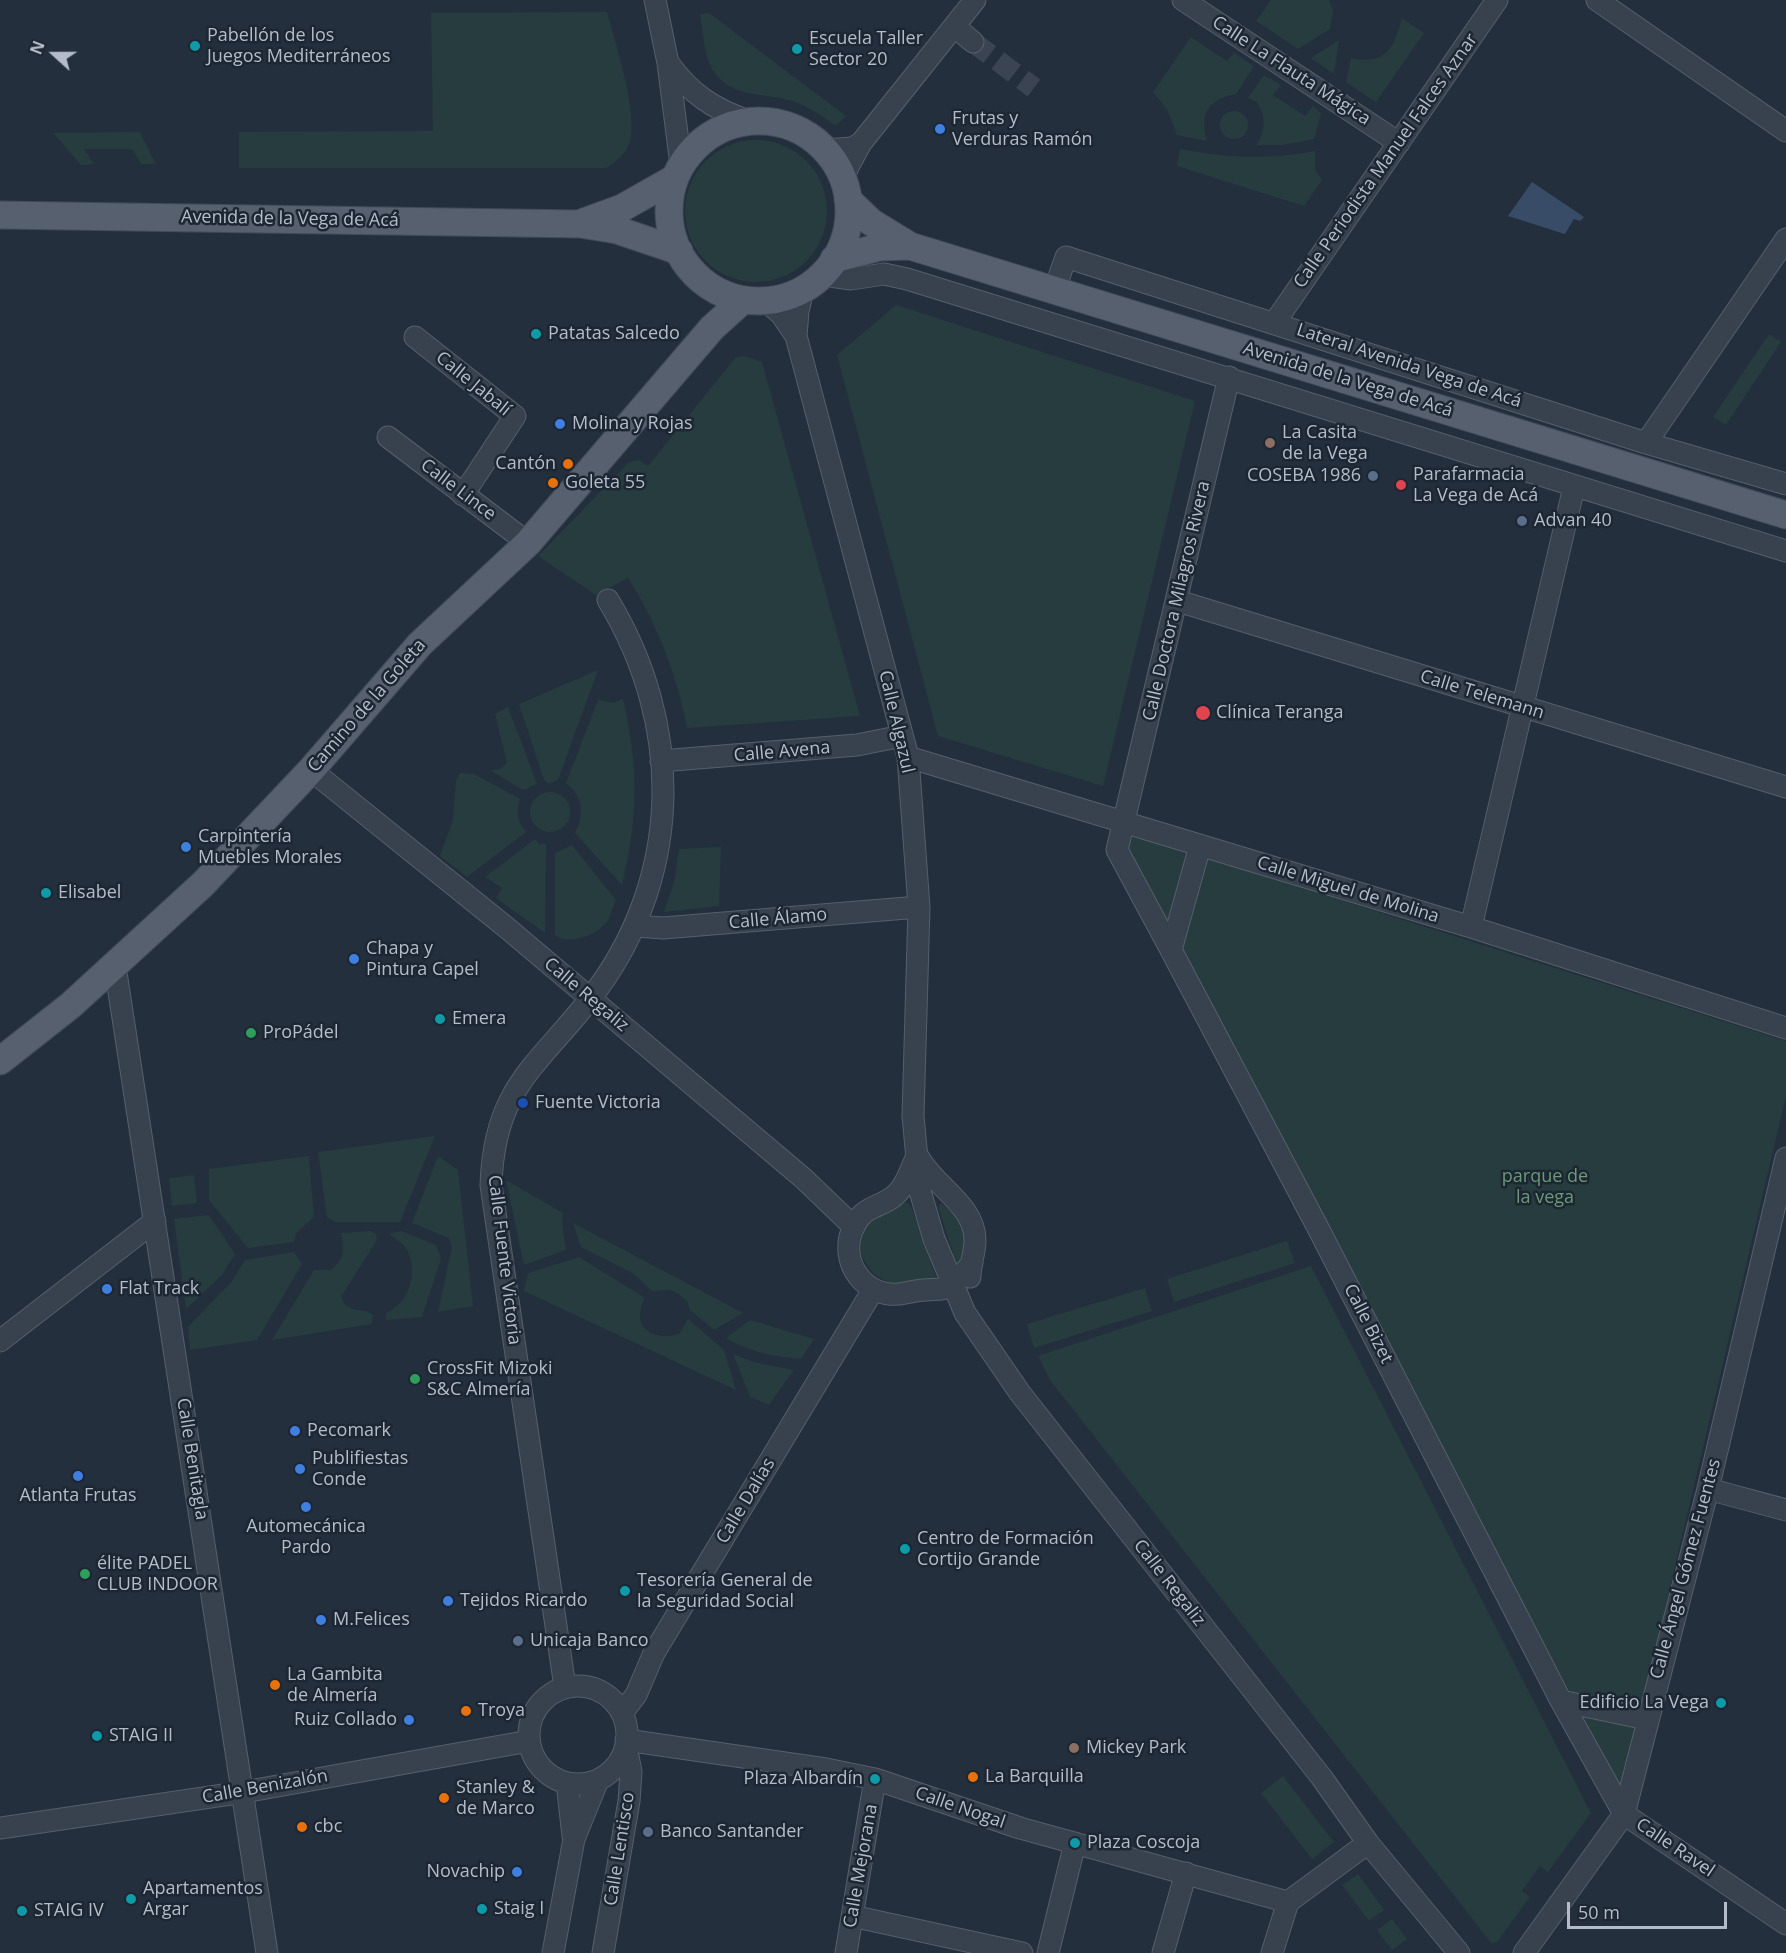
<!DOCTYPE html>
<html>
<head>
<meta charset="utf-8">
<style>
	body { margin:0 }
	#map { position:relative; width:1786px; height:1953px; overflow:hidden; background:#242f3e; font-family:"Open Sans",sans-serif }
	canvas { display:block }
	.north { position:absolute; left:24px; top:24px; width:60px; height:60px; -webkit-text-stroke:4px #1d2633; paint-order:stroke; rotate:291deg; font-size:16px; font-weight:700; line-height:24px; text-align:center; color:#b4bcc9 }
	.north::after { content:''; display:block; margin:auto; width:21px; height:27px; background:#b4bcc9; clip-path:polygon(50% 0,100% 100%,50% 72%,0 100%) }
	.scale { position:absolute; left:1567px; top:1902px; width:160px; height:27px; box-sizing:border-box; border:3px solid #b4bcc9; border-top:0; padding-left:8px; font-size:18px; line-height:21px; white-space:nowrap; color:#b4bcc9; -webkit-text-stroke:4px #1d2633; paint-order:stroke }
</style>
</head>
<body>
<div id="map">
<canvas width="1786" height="1953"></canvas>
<div class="north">N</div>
<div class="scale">50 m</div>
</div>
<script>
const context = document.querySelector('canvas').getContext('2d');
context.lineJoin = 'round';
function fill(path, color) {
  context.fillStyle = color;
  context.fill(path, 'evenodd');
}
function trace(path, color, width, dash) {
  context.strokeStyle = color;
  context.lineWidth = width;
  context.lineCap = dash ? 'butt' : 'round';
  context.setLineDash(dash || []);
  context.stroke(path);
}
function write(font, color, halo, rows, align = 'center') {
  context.font = font + ' "Open Sans",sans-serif';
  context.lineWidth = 5;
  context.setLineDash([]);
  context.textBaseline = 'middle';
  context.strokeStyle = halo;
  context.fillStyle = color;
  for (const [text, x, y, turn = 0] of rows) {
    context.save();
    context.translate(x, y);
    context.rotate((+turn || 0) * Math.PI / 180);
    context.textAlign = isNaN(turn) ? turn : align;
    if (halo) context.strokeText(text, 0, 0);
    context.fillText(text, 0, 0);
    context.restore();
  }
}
fill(new Path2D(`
	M 1271,0 L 1329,0 L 1333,11 L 1330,29 L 1298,49 L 1256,21 Z
	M 607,12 C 615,42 638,112 630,141 C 627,153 616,162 606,168 L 239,168 L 239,132 L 433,131 L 431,13 Z
	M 709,13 L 846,116 L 836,126 C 822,116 808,106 792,101 C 763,92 730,99 712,69 C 704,55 703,30 700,14 Z
	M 1402,18 L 1424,33 L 1376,102 L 1346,82 L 1351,58 C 1386,66 1394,47 1402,18 Z
	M 1191,37 L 1227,61 L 1234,53 L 1254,66 L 1236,94 C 1208,99 1199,114 1207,141 L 1177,135 L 1167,109 L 1153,92 Z
	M 1339,40 L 1334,74 L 1311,58 Z
	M 1264,75 L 1281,85 L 1273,95 L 1305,116 L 1313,106 L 1321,113 L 1314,139 L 1283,145 L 1257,145 C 1265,130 1267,118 1257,102 L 1248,98 Z
	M1220 125a14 14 0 1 1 28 0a14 14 0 1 1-28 0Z
	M 140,132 L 156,164 L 141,164 L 132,149 L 84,149 L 94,164 L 81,165 L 53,133 Z
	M685 211a71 71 0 1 1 142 0a71 71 0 1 1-142 0Z
	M 1180,149 C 1229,158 1266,160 1315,151 L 1315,169 L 1322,180 L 1304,206 L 1177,166 Z
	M 896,305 L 1195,401 L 1103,786 L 938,736 L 837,355 Z
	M 1769,334 L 1781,342 L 1726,425 L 1713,417 Z
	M 744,356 L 762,362 L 860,716 L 687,728 C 677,675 657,623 628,578 L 596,595 L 538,556 L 628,463 L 638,460 L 648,466 L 735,358 Z
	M 598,670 L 558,780 L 549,784 L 544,780 L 519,704 Z
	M 623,699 C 639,766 638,819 622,885 L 575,833 C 585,814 583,797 566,783 L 598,700 L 614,703 Z
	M 508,707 L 537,784 L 523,790 L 490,770 L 500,769 L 507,763 L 495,714 Z
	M 460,773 L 474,774 L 520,799 C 516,813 517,821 526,832 L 467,877 L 440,856 L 453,820 L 456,780 Z
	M530 812a20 20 0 1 1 40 0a20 20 0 1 1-40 0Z
	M 1138,836 L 1786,1041 L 1786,1096 L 1622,1791 L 1124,847 L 1131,838 Z
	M 535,839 L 539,844 L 546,844 L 545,933 L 496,898 L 502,888 L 485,877 Z
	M 572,845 L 616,900 C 613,906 611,916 607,922 C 596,935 570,946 555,935 L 555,853 Z
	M 721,847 L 719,906 L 664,912 L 675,879 L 679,849 Z
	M 435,1136 L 400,1222 L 335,1222 L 327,1217 L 318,1152 Z
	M 309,1156 L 314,1217 L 297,1232 L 294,1242 L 248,1248 L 209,1200 L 209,1169 Z
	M 438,1156 L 458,1170 L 473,1306 L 438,1312 L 452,1247 L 449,1238 L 412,1223 Z
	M 194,1175 L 197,1203 L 172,1206 L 169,1178 Z
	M 506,1180 L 563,1213 L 562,1225 L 566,1250 L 524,1265 Z
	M 907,1202 C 915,1207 930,1263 936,1277 L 931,1283 C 917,1276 905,1287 891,1283 C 868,1276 849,1246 867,1224 C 873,1217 898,1206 907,1202 Z
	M 941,1203 L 958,1216 L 967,1238 L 963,1264 L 957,1265 L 938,1207 Z
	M 209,1215 L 235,1254 L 222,1275 L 186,1309 L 174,1219 Z
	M 573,1223 L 743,1313 L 714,1330 L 690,1310 L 687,1301 L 677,1293 L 670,1290 L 652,1291 L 634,1274 L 581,1247 Z
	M 370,1231 L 376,1234 L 377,1240 L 341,1297 C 347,1315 362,1306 373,1315 L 372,1324 L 272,1340 L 314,1270 L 331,1270 C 345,1258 344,1250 341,1233 Z
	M 401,1231 L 436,1245 L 441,1259 L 422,1317 L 386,1320 L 386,1313 C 409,1303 419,1273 407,1250 C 403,1243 396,1239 389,1234 Z
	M 1287,1241 L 1295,1263 L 1174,1302 L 1167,1279 Z
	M 294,1252 L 302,1264 L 257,1340 L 190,1350 L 188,1327 L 232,1281 L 245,1260 Z
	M 579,1257 L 645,1298 C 630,1326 652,1342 679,1334 L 688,1319 L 724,1350 L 736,1390 L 524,1291 L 528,1273 Z
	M 1311,1266 L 1591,1813 L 1548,1872 L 1540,1866 L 1522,1891 L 1530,1897 L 1497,1942 L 1492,1944 L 1050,1380 L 1038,1356 Z
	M 1145,1288 L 1152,1311 L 1034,1348 L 1027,1324 Z
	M 750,1320 L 814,1339 L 801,1359 C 775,1357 749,1352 726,1338 Z
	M 733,1354 L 753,1362 L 794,1370 L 769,1405 L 750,1397 Z
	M 1283,1776 L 1334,1842 L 1312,1859 L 1261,1793 Z
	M 1358,1874 L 1384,1910 L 1369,1921 L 1342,1885 Z
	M 1392,1919 L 1407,1939 L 1392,1950 L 1377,1930 Z`), '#263c3f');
fill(new Path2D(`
	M 1532,182 L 1584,217 L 1580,221 L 1574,219 L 1565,234 L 1508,216 Z`), '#394c67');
trace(new Path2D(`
	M 973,42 L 1034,88`), '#3a4453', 21, [21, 10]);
const minor = new Path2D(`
	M 655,0 L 668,63 L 681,165
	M 1183,0 L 1399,143
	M 1597,0 L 1786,131
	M 955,27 L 973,42
	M 669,64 C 691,94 713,109 749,121
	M 825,150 L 852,148 L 861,143
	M 843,181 L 848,167 L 861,143 L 975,0
	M 823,275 L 851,279 L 884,274 L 907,279 L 1786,551
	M 1054,291 L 1066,257 L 1646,443 L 1786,484
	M 765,300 L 781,314 L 796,336 L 908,757 L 919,907 L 913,1116 L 920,1191 L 934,1239 L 965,1313 L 1020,1393 L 1322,1778 L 1368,1843 L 1459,1953
	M 1275,322 L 1497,0
	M 796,336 L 798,311 L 803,291
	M 415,337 L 515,416 L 463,495
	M 388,437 L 528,543
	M 1646,443 L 1786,239
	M 1178,601 L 1786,787
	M 908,757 L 1471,927 L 1786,1028
	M 661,761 L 857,745 L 902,736
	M 311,770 L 507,928 L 803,1178 L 854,1227
	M 1200,846 L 1171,950 L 1317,1226 L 1561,1701 L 1624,1814 L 1786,1924
	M 636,926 L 663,928 L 919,907
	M 1471,927 L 1574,487
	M 1171,950 L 1117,850 L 1229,377
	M 115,966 L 267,1953
	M 916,1158 C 910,1171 905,1188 893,1197 C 878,1208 864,1206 854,1226 C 836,1262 867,1302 905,1293 C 947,1283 940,1302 972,1263
	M 919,1158 C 934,1186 975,1205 975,1240 C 975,1253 970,1264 970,1277
	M 0,1341 L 155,1221
	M 1708,1489 L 1786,1510
	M529 1735a49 49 0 1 1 98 0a49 49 0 1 1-98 0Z
	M 565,1687 L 491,1185 C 494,1089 536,1067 590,999 C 683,880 685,727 608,600
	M 1561,1701 L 1647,1719
	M 622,1713 L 636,1695 L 654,1653 L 873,1290
	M 626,1740 L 826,1769 L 875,1779 L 1020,1828 L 1288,1902
	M 567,1783 L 573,1836
	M 0,1828 L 244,1792 L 529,1741
	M 1288,1902 L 1368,1843
	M 852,1916 L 1022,1953
	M 553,1953 L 574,1839 L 598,1780
	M 603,1953 L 629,1801 L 631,1772 L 626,1746
	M 846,1953 L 875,1779
	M 1048,1953 L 1075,1843
	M 1163,1953 L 1186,1873
	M 1272,1953 L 1288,1902
	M 1524,1953 L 1624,1814 L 1708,1489 L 1786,1158`);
const major = new Path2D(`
	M669 211a90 90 0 1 1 180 0a90 90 0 1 1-180 0Z
	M 848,200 L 871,222 L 910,246 L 1786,515
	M 0,215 L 580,224 L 617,230 L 679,251
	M 581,223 L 622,208 L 675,178
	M 834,259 L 880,247 L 910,246
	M 0,1061 L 71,1005 L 203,884 L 311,770 L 420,644 L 528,543 L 712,328 L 743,300`);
trace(minor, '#565f6c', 23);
trace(major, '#414a57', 29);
trace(minor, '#38414e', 21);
trace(major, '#56606e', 27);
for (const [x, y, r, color] of [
	[195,46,6,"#0f9aa8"],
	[797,49,6,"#0f9aa8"],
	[940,129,6,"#3f7fe0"],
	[536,334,6,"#0f9aa8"],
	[560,424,6,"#3f7fe0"],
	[1270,443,6,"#8d6e63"],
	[568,464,6,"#e8710a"],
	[1373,476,6,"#5c6f8a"],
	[553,483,6,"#e8710a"],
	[1401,485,6,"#e0444e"],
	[1522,521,6,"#5c6f8a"],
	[1203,713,8,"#e0444e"],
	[186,847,6,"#3f7fe0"],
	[46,893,6,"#0f9aa8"],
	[354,959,6,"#3f7fe0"],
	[440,1019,6,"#0f9aa8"],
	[251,1033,6,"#2e9e5b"],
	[523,1103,6,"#1a4fb4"],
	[107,1289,6,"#3f7fe0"],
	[415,1379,6,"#2e9e5b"],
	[295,1431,6,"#3f7fe0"],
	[300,1469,6,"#3f7fe0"],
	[78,1476,6,"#3f7fe0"],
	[306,1507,6,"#3f7fe0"],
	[905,1549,6,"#0f9aa8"],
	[85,1574,6,"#2e9e5b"],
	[625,1591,6,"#0f9aa8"],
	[448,1601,6,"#3f7fe0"],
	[321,1620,6,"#3f7fe0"],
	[518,1641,6,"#5c6f8a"],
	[275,1685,6,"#e8710a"],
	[1721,1703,6,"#0f9aa8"],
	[466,1711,6,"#e8710a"],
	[409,1720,6,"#3f7fe0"],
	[97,1736,6,"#0f9aa8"],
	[1074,1748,6,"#8d6e63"],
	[973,1777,6,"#e8710a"],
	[875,1779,6,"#0f9aa8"],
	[444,1798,6,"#e8710a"],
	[302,1827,6,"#e8710a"],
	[648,1832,6,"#5c6f8a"],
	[1075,1843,6,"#0f9aa8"],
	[517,1872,6,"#3f7fe0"],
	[131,1899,6,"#0f9aa8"],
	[482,1909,6,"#0f9aa8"],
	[22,1911,6,"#0f9aa8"]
]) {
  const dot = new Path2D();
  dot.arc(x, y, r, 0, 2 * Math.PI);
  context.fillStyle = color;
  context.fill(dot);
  trace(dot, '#1d2633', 2);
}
write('18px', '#b4bcc9', '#1d2633', [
	["Pabellón de los",207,36],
	["Juegos Mediterráneos",207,57],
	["Escuela Taller",809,39],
	["Sector 20",809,60],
	["Frutas y",952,119],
	["Verduras Ramón",952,140],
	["Patatas Salcedo",548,334],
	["Molina y Rojas",572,424],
	["La Casita",1282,433],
	["de la Vega",1282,454],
	["Cantón",556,464,"right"],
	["Parafarmacia",1413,475],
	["La Vega de Acá",1413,496],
	["COSEBA 1986",1361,476,"right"],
	["Goleta 55",565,483],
	["Advan 40",1534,521],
	["Clínica Teranga",1216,713],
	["Carpintería",198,837],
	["Muebles Morales",198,858],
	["Elisabel",58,893],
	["Chapa y",366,949],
	["Pintura Capel",366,970],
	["Emera",452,1019],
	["ProPádel",263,1033],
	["Fuente Victoria",535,1103],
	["Flat Track",119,1289],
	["CrossFit Mizoki",427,1369],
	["S&C Almería",427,1390],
	["Pecomark",307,1431],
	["Publifiestas",312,1459],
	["Conde",312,1480],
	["Atlanta Frutas",78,1496,"center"],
	["Automecánica",306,1527,"center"],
	["Pardo",306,1548,"center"],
	["Centro de Formación",917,1539],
	["Cortijo Grande",917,1560],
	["élite PADEL",97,1564],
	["CLUB INDOOR",97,1585],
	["Tesorería General de",637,1581],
	["la Seguridad Social",637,1602],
	["Tejidos Ricardo",460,1601],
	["M.Felices",333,1620],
	["Unicaja Banco",530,1641],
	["La Gambita",287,1675],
	["de Almería",287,1696],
	["Edificio La Vega",1709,1703,"right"],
	["Troya",478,1711],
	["Ruiz Collado",397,1720,"right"],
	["STAIG II",109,1736],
	["Mickey Park",1086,1748],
	["La Barquilla",985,1777],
	["Plaza Albardín",863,1779,"right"],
	["Stanley &",456,1788],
	["de Marco",456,1809],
	["cbc",314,1827],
	["Banco Santander",660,1832],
	["Plaza Coscoja",1087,1843],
	["Novachip",505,1872,"right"],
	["Apartamentos",143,1889],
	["Argar",143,1910],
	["Staig I",494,1909],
	["STAIG IV",34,1911]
], 'left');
write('18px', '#b4bcc9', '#1d2633', [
	["Calle La Flauta Mágica",1291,71,33],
	["Calle Periodista Manuel Falces Aznar",1386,161,-55],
	["Avenida de la Vega de Acá",290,219,1],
	["Lateral Avenida Vega de Acá",1409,366,18],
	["Avenida de la Vega de Acá",1348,380,17],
	["Calle Jabalí",473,384,39],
	["Calle Lince",458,490,37],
	["Calle Doctora Milagros Rivera",1177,601,-77],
	["Calle Telemann",1482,695,17],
	["Camino de la Goleta",367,706,-49],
	["Calle Algazul",896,722,77],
	["Calle Avena",782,752,-5],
	["Calle Miguel de Molina",1348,890,17],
	["Calle Álamo",778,919,-5],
	["Calle Regaliz",586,995,40],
	["Calle Fuente Victoria",504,1260,83],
	["Calle Bizet",1368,1324,63],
	["Calle Benitagla",192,1459,81],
	["Calle Dalías",746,1501,-59],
	["Calle Ángel Gómez Fuentes",1686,1569,-75],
	["Calle Regaliz",1169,1583,52],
	["Calle Benizalón",265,1787,-10],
	["Calle Nogal",960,1808,19],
	["Calle Ravel",1675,1848,34],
	["Calle Lentisco",620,1849,-81],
	["Calle Mejorana",861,1866,-80]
]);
write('18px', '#6b9a76', '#1d2633', [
	["parque de",1545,1177],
	["la vega",1545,1198]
]);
</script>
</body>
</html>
